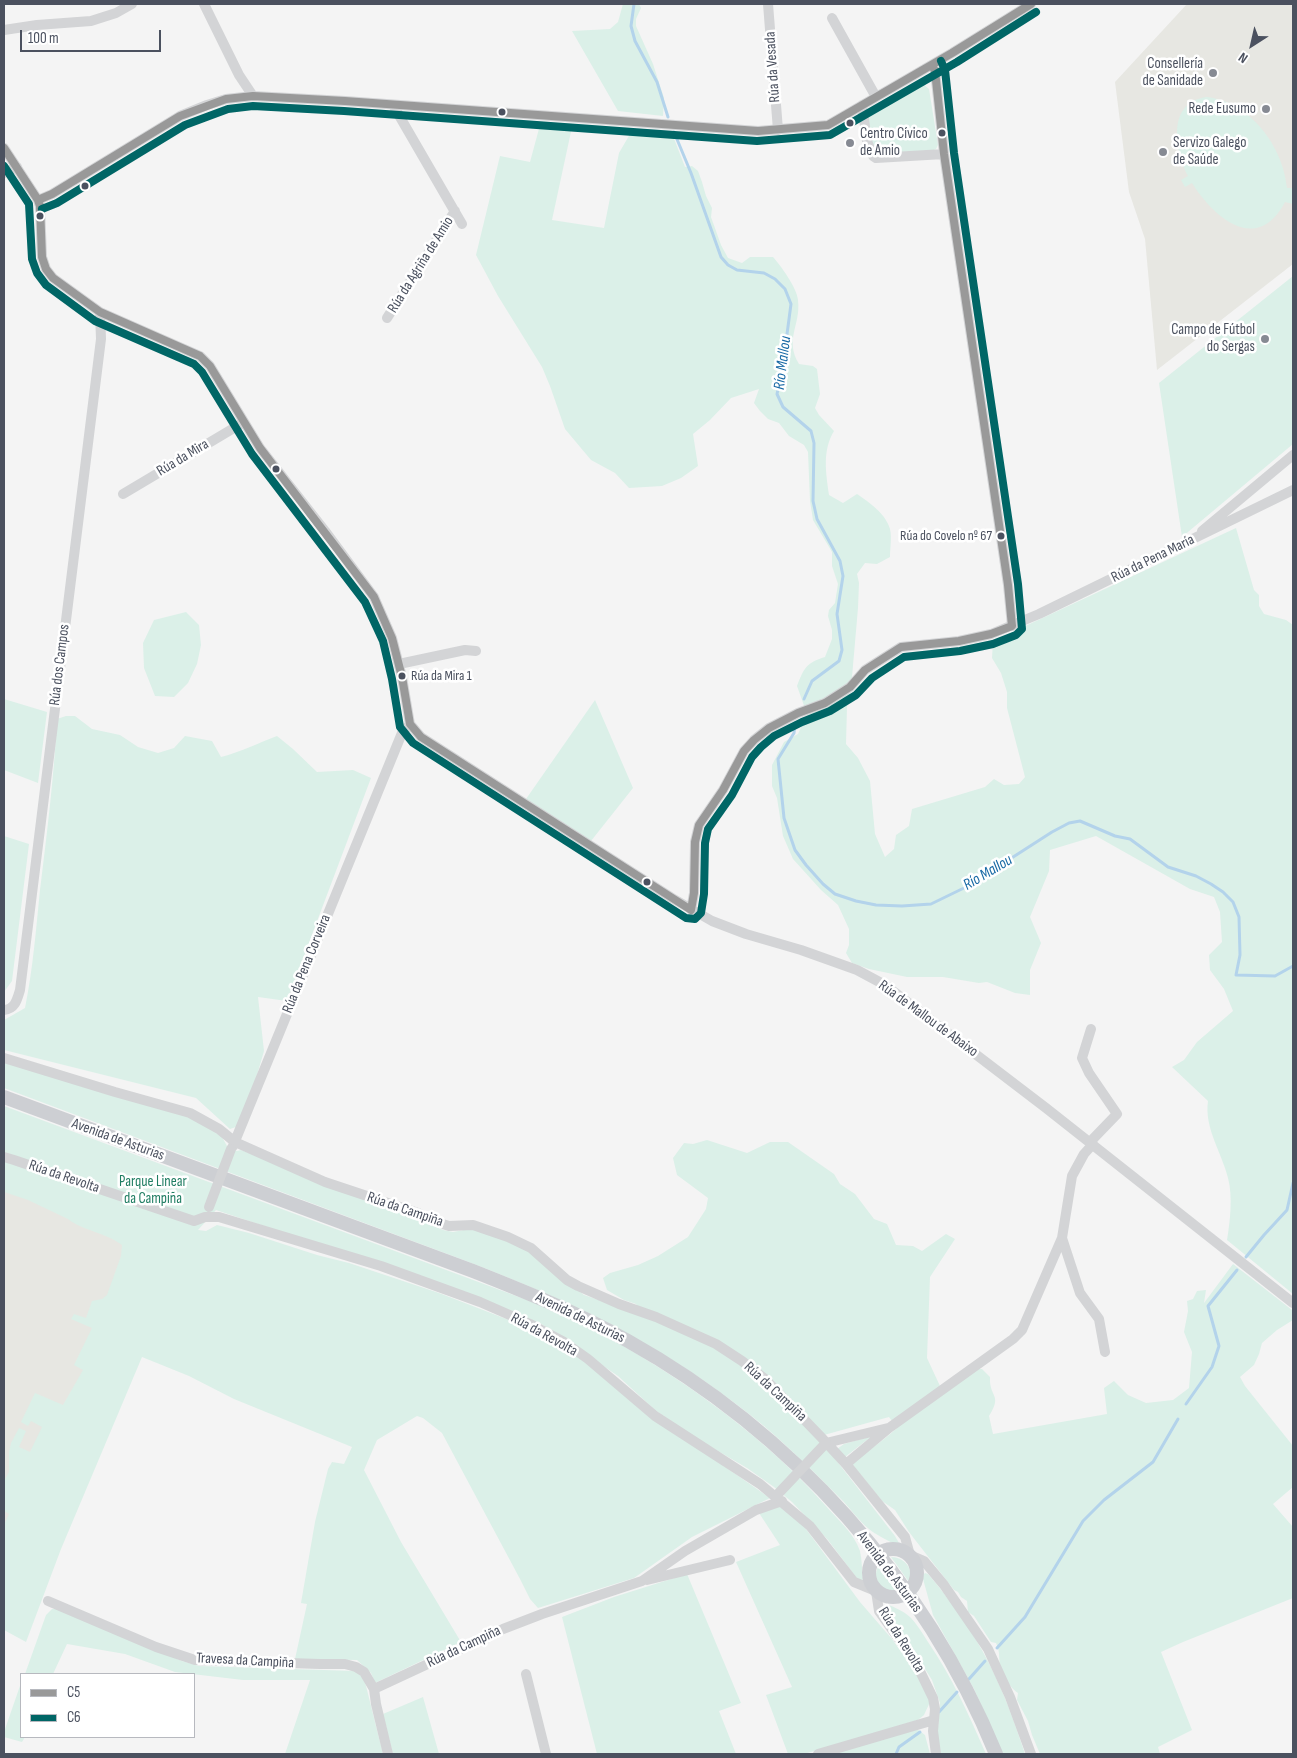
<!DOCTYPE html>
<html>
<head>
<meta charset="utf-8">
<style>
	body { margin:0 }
	#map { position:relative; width:1297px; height:1758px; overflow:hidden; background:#f4f4f4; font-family:"Sofia Sans Condensed",sans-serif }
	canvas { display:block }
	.frame { position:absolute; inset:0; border:5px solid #4b515f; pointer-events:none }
	.legend { position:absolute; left:20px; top:1673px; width:175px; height:65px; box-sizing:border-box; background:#fff; border:1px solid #b7b9bf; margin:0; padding:6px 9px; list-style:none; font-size:15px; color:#4b515f }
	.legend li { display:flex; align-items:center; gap:10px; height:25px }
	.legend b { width:25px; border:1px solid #b7b9bf }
	.north { position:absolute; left:1227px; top:20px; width:50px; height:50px; -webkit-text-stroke:4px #fff; paint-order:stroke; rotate:215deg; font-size:14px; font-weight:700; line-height:20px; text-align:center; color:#4b515f }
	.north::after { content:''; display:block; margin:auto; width:18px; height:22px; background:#4b515f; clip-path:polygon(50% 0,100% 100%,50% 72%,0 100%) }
	.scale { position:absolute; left:20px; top:30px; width:141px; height:22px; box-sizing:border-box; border:2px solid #4b515f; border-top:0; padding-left:6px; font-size:15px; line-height:18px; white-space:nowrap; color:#4b515f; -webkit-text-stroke:4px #fff; paint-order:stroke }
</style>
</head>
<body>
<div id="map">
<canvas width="1297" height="1758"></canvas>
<div class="frame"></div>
<ul class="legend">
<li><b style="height:6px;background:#999"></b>C5</li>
<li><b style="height:6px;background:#066"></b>C6</li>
</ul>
<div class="north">N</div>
<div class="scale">100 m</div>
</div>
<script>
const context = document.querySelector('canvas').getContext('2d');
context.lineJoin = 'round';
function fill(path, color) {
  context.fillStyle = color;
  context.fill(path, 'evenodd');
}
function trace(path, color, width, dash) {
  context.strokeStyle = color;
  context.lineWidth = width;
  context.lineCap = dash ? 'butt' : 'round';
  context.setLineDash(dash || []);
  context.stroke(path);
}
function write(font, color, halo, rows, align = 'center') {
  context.font = font + ' "Sofia Sans Condensed",sans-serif';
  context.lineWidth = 5;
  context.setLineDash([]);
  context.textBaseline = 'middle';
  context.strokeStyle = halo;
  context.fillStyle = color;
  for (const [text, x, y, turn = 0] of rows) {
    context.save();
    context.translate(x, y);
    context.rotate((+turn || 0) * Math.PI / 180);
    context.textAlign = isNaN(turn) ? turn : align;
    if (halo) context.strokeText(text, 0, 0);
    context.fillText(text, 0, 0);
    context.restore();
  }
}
fill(new Path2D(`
	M 1187,4 L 1293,4 L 1293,264 L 1157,370 L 1145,239 L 1129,192 L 1115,82 Z
	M 4,1170 L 152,1229 L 4,1575 Z`), '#e7e7e2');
fill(new Path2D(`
	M 623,4 L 639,4 L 641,8 L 636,19 L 636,26 L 653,64 L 664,98 L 663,116 L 618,111 L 572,31 L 610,29 L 618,22 Z
	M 913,83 L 922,83 L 929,89 L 938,145 L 936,149 L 929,152 L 879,153 L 872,149 L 867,112 Z
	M 1207,97 C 1250,102 1283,146 1287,188 L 1293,188 L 1293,204 L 1285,202 C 1257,255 1214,218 1192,183 L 1185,187 L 1181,180 L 1188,176 C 1175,150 1166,102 1207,97 Z
	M 540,125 L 572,127 L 552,220 L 604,228 L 619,153 L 630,134 L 637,131 L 649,133 L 664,131 L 673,136 L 685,167 L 692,166 L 698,171 L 702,182 L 706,196 L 712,208 L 711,217 L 721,245 L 728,258 L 742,263 L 750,257 L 773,257 C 781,266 797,288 798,300 C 801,326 784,339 799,364 L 813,366 L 817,369 L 820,394 L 815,408 L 819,415 L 834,431 C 822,451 826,473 829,495 L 843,503 L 857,494 C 869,502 886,514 890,529 C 892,537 890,549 890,557 L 877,564 L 865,563 L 857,574 L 859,583 L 858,608 L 852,677 L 847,707 L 846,744 L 858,758 L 870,781 L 875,834 L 885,857 L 894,849 L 896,835 L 909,826 L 912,809 L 985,787 L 994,779 L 1004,785 L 1019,784 L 1025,777 L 1007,708 L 1007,692 L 1001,673 L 992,658 L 993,641 L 1236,528 L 1254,590 L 1259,595 L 1259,606 L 1264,614 L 1286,620 L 1293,625 L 1293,1294 L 1227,1240 C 1230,1221 1233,1197 1228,1178 C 1222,1153 1204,1128 1208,1101 L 1172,1067 L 1184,1060 L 1197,1042 L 1233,1011 L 1224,989 L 1210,970 L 1209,955 L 1222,942 L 1220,912 L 1214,897 L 1190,889 L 1096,836 L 1050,850 L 1049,871 L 1030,917 L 1041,943 L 1030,970 L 1030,995 L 1015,993 L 987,982 L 979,983 L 943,977 L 907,977 L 869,969 L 852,963 L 846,953 L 849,945 L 849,929 L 838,905 L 821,890 L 793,859 L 783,836 L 777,798 L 772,786 L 772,765 L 784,742 L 798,734 L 807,714 L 797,686 C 804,668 806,663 825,657 L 832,639 L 832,630 L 828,616 L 829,610 L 835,603 L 838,584 L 832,566 L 832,552 L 813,520 L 810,501 L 808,452 L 804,445 L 789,436 L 779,423 L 768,419 L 760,411 L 754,403 L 759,389 L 731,398 L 710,420 L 693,434 L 698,466 L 681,478 L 662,486 L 629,488 L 615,473 L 591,460 L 565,429 L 550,386 L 542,367 L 498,296 L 476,255 L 500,156 L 530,162 Z
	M 1293,276 L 1293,444 L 1182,537 L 1159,383 Z
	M 186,612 L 199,625 L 201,645 L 197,664 L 188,683 L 174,697 L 155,696 L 144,668 L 143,643 L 154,620 Z
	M 4,699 L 47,712 L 38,783 L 4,770 Z
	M 595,700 L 633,788 L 591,841 L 526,799 Z
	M 66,716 L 75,716 L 92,729 L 120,735 L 138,747 L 158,753 L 174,748 L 185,736 L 212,741 L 221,757 C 241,752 258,743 277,736 L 293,749 L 317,772 L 353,770 L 371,778 L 287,1001 L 258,997 L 264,1051 L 255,1082 L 236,1127 L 230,1129 L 196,1098 L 4,1050 L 4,1020 L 25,1008 C 33,969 36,929 40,890 C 47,833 54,777 57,719 Z
	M 4,836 L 29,844 L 12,981 L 4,992 Z
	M 4,1062 L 188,1116 L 204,1124 L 222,1137 L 227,1146 L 237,1151 L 241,1150 L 417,1217 L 443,1230 L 453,1232 L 469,1229 L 488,1231 L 531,1253 L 584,1295 L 643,1315 L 636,1304 L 624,1300 L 607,1290 L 603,1278 L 610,1273 L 638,1265 L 658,1256 L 688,1237 L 706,1209 L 708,1198 L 677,1175 L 673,1158 L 684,1143 L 693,1144 L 707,1140 L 747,1153 L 770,1142 L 788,1142 L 834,1174 L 840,1184 L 855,1194 L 874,1219 L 887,1224 L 896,1245 L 913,1246 L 922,1251 L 946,1234 L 955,1239 L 930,1277 L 927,1358 L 940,1386 L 965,1369 L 982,1369 L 990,1377 C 989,1398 1003,1394 989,1416 L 993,1434 L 1107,1414 L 1104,1388 L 1114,1381 L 1128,1395 L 1146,1403 L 1173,1400 L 1189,1388 L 1192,1352 L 1184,1332 L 1188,1311 L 1187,1301 L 1193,1299 L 1197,1291 L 1206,1290 L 1204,1303 L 1233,1264 L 1292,1310 L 1293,1320 L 1277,1330 L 1262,1343 L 1259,1354 L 1254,1365 L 1240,1377 L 1245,1386 L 1293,1446 L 1293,1487 L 1273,1504 L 1293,1527 L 1293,1598 L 1183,1642 L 1161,1652 L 1192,1730 L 1158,1747 L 1160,1754 L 1040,1754 L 1032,1735 L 1028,1721 L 1017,1700 L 1018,1693 C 1012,1689 1002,1677 1001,1671 C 998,1661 1001,1653 996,1643 L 991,1642 L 974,1616 L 968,1612 L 967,1601 L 961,1597 L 958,1592 L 954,1590 L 909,1532 L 895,1510 L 882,1501 L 852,1464 C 867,1451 883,1441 897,1428 L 889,1417 L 824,1435 L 829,1451 L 895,1536 L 899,1543 L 894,1544 C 886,1539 876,1535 869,1529 C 858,1520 850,1508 840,1498 C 807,1465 774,1432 736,1404 C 654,1341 563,1298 466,1261 L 4,1088 Z
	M 4,1106 L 519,1297 C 537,1304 555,1310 572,1319 C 661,1362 760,1431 825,1505 C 837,1519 854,1533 860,1551 C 862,1560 862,1571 863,1581 L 859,1581 L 828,1540 L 792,1502 L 774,1487 L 747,1468 L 694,1437 L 655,1410 L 618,1376 L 543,1325 L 468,1294 L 216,1210 L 198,1230 L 206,1231 L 217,1225 L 249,1233 L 317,1255 L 349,1263 L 439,1293 L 509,1320 L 571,1351 L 721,1464 L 770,1498 L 692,1537 L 634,1578 L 538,1608 L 530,1599 L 520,1579 L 442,1433 L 423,1418 L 417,1416 L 377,1440 L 364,1470 L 401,1542 L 461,1642 L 375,1683 L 371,1673 L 357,1660 L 295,1659 L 307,1604 L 301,1603 L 315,1522 L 328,1469 L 332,1462 L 344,1464 L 352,1447 L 234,1399 L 189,1376 L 142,1357 L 61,1549 L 26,1642 L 4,1630 L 4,1525 L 9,1514 L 4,1511 L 4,1481 L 9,1472 L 9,1452 L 11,1443 L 19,1428 L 26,1431 L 19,1447 L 30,1452 L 42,1427 L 31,1421 L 28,1426 L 21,1422 L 35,1393 L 63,1405 L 83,1370 L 74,1365 L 92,1328 L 71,1319 L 74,1314 L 86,1318 L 92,1301 L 102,1299 L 107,1295 L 121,1256 L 122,1245 C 105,1232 83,1231 68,1219 L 28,1200 L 4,1192 Z
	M 872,1436 L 845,1457 L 837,1449 L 844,1444 Z
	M 779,1506 L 786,1511 L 803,1525 L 860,1602 L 892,1639 L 917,1674 L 930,1702 L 924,1715 L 918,1720 L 804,1754 L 788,1754 L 766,1695 L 792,1687 L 736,1562 L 780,1545 L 759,1513 Z
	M 891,1557 C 904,1557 915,1569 909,1582 Z
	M 878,1567 L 897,1592 C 883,1592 871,1580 878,1567 Z
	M 925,1573 L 928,1574 C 947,1596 969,1626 983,1652 C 1001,1684 1014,1720 1025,1754 L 1003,1754 L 974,1689 L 933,1615 L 923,1579 L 923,1575 Z
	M 687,1574 L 741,1703 L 719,1711 L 736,1754 L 597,1754 L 562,1617 L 614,1597 Z
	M 886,1604 C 895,1607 903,1611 910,1617 C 917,1624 923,1634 928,1642 C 952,1677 969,1715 986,1754 L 941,1754 L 937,1738 L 940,1703 L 932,1680 L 905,1637 L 886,1610 Z
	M 52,1609 L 57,1609 L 182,1661 L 199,1666 L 355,1671 L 364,1678 L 383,1754 L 285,1754 L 310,1680 L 243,1680 L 175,1672 L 125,1654 L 67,1644 L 53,1674 L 25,1674 L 46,1615 Z
	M 21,1683 L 21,1737 L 25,1737 L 22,1742 L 4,1737 L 4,1732 Z
	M 423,1697 L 439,1754 L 393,1754 L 383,1714 Z
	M 917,1729 L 925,1735 L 930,1754 L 834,1754 Z`), '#dbf0e8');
trace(new Path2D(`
	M 634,4 L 631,26 L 635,41 L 657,82 L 668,117
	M 674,132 L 691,173 L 721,257 L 728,265 L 737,270 L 764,273 L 775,279 L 785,289 L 791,304 L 782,372 L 777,394 L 783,407 L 811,431 L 814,443 L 813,501 L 817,519 L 840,561 L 843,576 L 837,614 L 842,650 L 839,661 L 812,681 L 804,699
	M 795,723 L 794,733 L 778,759 L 784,818 L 795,850 L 806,865 L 823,884 L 835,894 L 856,901 L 876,905 L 902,906 L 931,904 L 968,886 L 1052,832 L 1069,823 L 1080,821 L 1115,836 L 1130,839 L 1168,867 L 1196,876 L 1211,884 L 1223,892 L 1233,902 L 1239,917 L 1240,955 L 1236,975 L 1275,976 L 1293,966
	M 1246,1257 L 1264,1235 L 1287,1210 L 1293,1183
	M 1186,1404 L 1212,1367 L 1219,1346 L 1208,1306 L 1237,1270
	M 997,1648 L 1025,1617 L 1083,1521 L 1104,1500 L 1153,1462 L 1178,1419
	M 969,1679 L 985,1661
	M 939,1712 L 957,1692
	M 896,1754 L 899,1747 L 920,1732`), '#b3d3eb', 3);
trace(new Path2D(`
	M 204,4 L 239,75 L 253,96
	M 768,4 L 778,130
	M 832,18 L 876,97
	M 4,30 L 37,25 L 91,21 L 116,13 L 132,4
	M 932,65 L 935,71 L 944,154 L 1008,585 L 1012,626
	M 393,105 L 462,224
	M 862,105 L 867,141 L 873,156 L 876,158 L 944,154
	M 4,148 L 38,200 L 40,206 L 42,257 L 46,269 L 53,278 L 100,312 L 200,356 L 210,366 L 260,448 L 325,531 L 374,597 L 392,638 L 402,677 L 410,724 L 421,737 L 672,898 L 712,921 L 746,934 L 801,950 L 857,970 L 885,985 L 1046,1108 L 1293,1303
	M 4,173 L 17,167
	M 38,200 L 52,194 L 180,116 L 207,105 L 226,99 L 253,96 L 345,101 L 758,131 L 828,125 L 952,53 L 1031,4
	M 387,318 L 455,211
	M 123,494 L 244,422
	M 1202,531 L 1293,455
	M 399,664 L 465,650 L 476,651
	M 691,910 L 694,893 L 695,842 L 699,825 L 723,790 L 744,751 L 754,740 L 769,728 L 798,713 L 825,703 L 850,687 L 865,670 L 901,647 L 959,641 L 991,634 L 1039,614 L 1293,490
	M 4,1010 C 15,1009 17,1000 20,990 L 101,339 L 100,312
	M 4,1058 L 115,1092 L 190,1113 L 219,1129 L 235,1142 L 325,1182 L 418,1213 L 436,1222 L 449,1226 L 473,1225 L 508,1237 L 531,1248 L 567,1280 L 578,1286 L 619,1304 L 656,1317 L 716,1344 L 742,1361 L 765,1379 L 821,1437 L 846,1464 L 905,1537 L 910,1555 L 924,1561 L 944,1585 L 988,1649 L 1010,1697 L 1031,1754
	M 1090,1142 L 1117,1114 L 1089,1073 L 1082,1058 L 1091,1029
	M 233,1146 L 402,733 L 410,724
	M 4,1157 L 14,1160 L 194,1221 L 205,1217 L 219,1217 L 381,1266 L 480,1302 L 530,1324 L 564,1342 L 588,1359 L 655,1416 L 760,1484 L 810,1526 L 854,1582 L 876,1591 L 879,1611 L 916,1663 L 933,1698 L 935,1709 L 933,1731 L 936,1754
	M 1062,1238 L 1080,1293 L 1099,1319 L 1105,1352
	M 826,1443 L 888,1428
	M 846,1464 L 889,1428 L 1013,1339 L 1022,1330 L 1062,1238 L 1072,1176 L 1084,1154 L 1093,1144
	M 647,1580 L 730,1560
	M 48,1601 L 156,1647 L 195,1660 L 320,1664 L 345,1664 L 356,1667 L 364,1672 L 374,1689 L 376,1704 L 388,1754
	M 526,1674 L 546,1754
	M 374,1689 L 503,1629 L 542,1614 L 642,1581 L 685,1551 L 756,1510 L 782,1501
	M 818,1754 L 934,1720`), '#d3d4d6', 10);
trace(new Path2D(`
	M 4,1097 L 473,1271 C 526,1292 578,1313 628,1341 C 791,1432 925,1580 996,1754
	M869 1573a24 24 0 1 1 48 0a24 24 0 1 1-48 0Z`), '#cdcfd3', 14);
trace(new Path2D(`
	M 209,1207 L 231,1149
	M 776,1496 L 826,1443`), '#d3d4d6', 10);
trace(new Path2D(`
	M 4,148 L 38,200 L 40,206 L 42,257 L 46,269 L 53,278 L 100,312 L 200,356 L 210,366 L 260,448 L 374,597 L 392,638 L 402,677 L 410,724 L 421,737 L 691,910 L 694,893 L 695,842 L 699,825 L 723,790 L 744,751 L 754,740 L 769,728 L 798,713 L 825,703 L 850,687 L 865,670 L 901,647 L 959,641 L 991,634 L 1012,626 L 1008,585 L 944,154 L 935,71 L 932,65
	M 38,200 L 52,194 L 180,116 L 226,99 L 253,96 L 345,101 L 758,131 L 828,125 L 952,53 L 1031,4`), '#999', 8);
trace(new Path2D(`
	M 4,166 L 29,204 L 32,259 L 37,273 L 46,285 L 95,321 L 194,364 L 202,372 L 252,454 L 365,602 L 383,641 L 392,679 L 400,727 L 413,743 L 686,918 L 695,919 L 701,913 L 704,894 L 705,843 L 708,829 L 732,795 L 752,757 L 761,747 L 774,736 L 802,722 L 830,711 L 856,695 L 872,678 L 904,657 L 960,651 L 993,644 L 1016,635 L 1022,629 L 1018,584 L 954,153 L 945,70 L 941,61
	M 42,209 L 57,203 L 185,125 L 228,109 L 253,106 L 344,111 L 757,141 L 830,135 L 957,62 L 1036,12`), '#066', 8);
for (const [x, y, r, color] of [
	[1213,73,5,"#868a93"],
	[1266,109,5,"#868a93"],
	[502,112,4.5,"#4b515f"],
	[850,123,4.5,"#4b515f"],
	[942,133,4.5,"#4b515f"],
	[850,143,5,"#868a93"],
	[1163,152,5,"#868a93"],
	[85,186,4.5,"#4b515f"],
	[40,216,4.5,"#4b515f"],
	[1265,339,5,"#868a93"],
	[276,469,4.5,"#4b515f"],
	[1001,536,4.5,"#4b515f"],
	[402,676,4.5,"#4b515f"],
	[647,882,4.5,"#4b515f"]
]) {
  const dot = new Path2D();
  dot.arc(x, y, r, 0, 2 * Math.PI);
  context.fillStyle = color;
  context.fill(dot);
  trace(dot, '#fff', 2);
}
write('14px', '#4b515f', '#fff', [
	["Rúa do Covelo nº 67",992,536],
	["Rúa da Mira 1",411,676,"left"]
], 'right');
write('15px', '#4b515f', '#fff', [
	["Consellería",1203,64],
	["de Sanidade",1203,81],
	["Rede Eusumo",1256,109],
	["Centro Cívico",860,134,"left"],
	["de Amio",860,151,"left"],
	["Servizo Galego",1173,143,"left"],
	["de Saúde",1173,160,"left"],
	["Campo de Fútbol",1255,330],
	["do Sergas",1255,347]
], 'right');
write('15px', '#4b515f', '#fff', [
	["Rúa da Vesada",773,67,-94],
	["Rúa da Agriña de Amio",421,265,-58],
	["Rúa da Mira",183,458,-31],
	["Rúa da Pena María",1153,559,-26],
	["Rúa dos Campos",60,665,-83],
	["Rúa da Pena Corveira",307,964,-68],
	["Rúa de Mallou de Abaixo",928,1019,36],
	["Avenida de Asturias",118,1140,20],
	["Rúa da Revolta",64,1177,19],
	["Rúa da Campiña",405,1210,19],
	["Avenida de Asturias",580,1318,26],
	["Rúa da Revolta",544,1335,29],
	["Rúa da Campiña",775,1392,43],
	["Avenida de Asturias",889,1572,53],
	["Rúa da Revolta",901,1640,58],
	["Rúa da Campiña",464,1647,-25],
	["Travesa da Campiña",245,1661,3]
]);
write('15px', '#1f7d62', '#fff', [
	["Parque Linear",153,1182],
	["da Campiña",153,1199]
]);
write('italic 16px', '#1869a5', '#fff', [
	["Río Mallou",783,363,-83],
	["Río Mallou",988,873,-31]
]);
</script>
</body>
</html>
